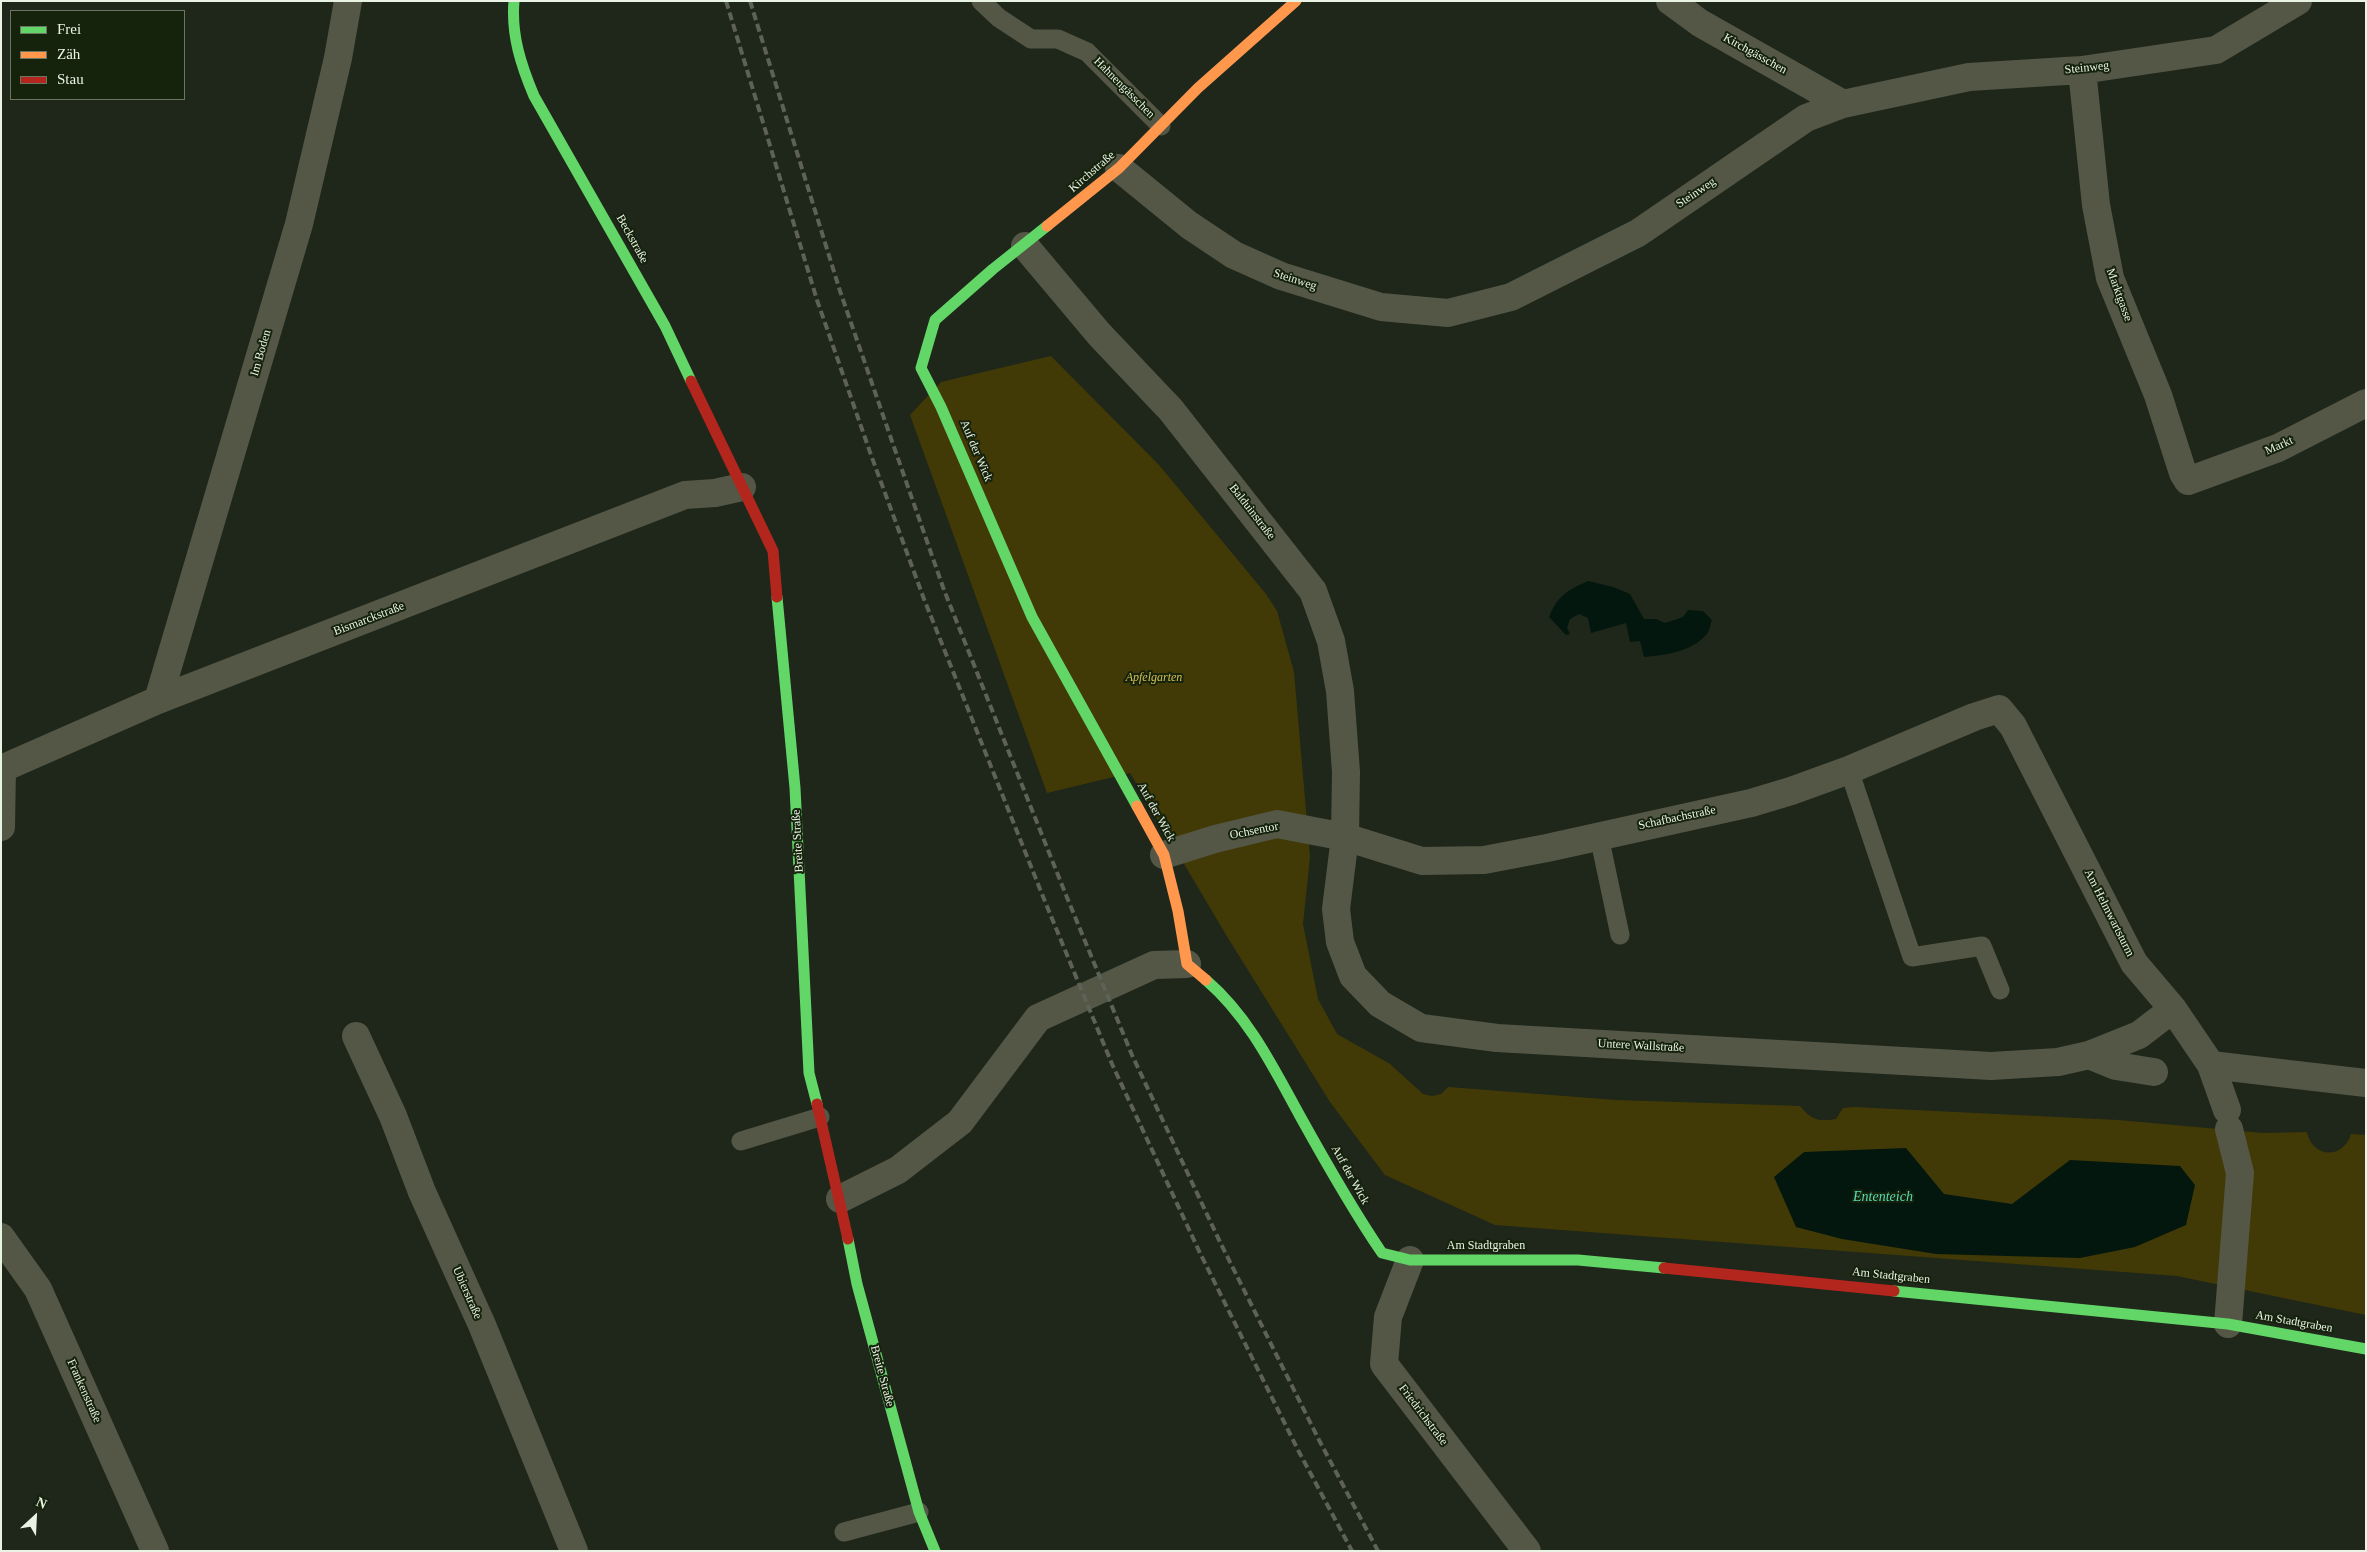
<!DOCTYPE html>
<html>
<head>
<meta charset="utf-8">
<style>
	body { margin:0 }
	#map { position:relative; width:2367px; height:1552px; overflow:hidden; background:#1f271a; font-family:"Times New Roman",serif }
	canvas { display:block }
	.frame { position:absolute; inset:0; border:2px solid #e9f3e4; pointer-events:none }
	.legend { position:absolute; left:10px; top:10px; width:175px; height:90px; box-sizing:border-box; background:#15220c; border:1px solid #6a7662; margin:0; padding:6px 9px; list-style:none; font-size:15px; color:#e9f3e4 }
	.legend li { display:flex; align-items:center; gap:10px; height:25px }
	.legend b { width:25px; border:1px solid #6a7662 }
	.north { position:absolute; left:10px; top:1492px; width:50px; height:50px; -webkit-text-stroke:4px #15220c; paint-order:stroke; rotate:25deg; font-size:14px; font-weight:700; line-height:20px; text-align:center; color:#e9f3e4 }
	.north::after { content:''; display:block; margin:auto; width:18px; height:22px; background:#e9f3e4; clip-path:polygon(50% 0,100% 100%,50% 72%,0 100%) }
</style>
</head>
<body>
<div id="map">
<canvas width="2367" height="1552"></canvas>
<div class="frame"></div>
<ul class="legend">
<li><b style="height:6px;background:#63d668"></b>Frei</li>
<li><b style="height:6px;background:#ff974d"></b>Zäh</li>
<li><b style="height:6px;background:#b3261e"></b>Stau</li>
</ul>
<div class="north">N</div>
</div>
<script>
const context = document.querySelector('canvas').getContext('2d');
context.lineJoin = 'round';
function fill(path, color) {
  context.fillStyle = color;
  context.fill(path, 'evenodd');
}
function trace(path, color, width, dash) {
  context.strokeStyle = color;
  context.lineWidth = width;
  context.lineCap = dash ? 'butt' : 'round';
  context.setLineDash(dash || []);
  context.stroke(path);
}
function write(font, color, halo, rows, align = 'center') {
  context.font = font + ' "Times New Roman",serif';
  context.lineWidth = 4;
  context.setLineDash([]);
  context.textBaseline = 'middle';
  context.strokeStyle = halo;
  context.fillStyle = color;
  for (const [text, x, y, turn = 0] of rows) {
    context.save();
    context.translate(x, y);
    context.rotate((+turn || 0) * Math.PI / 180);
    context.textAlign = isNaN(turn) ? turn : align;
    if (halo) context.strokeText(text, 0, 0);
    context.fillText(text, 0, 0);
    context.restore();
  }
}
fill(new Path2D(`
	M 1051,356 L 1159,465 L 1266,594 L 1277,611 L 1294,672 L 1310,857 L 1303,924 L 1318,999 L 1337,1034 L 1390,1064 L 1423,1094 L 1432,1096 L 1441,1094 L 1448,1087 L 1616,1100 L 1800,1106 C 1811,1120 1819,1122 1836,1119 L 1843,1108 L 1853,1107 L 2118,1120 L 2263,1133 L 2307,1132 C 2312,1158 2343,1160 2351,1134 L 2366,1135 L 2366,1315 L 2177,1276 L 1495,1225 L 1385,1175 L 1330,1102 L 1228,938 L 1130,773 L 1047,793 L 910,415 L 941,382 Z`), '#423a06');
fill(new Path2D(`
	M 1588,581 L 1613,587 L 1630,594 L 1644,619 L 1656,619 L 1665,623 L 1683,617 L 1688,610 L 1703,611 L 1712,620 C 1710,624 1710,631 1706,635 C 1691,652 1665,655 1644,657 L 1640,641 L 1630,642 L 1626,623 L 1591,633 L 1588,618 L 1579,614 L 1570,619 L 1567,628 L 1570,634 L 1566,635 L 1549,617 C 1558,595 1568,590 1588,581 Z
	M 1906,1148 L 1944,1194 L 2012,1204 L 2070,1160 L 2180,1166 L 2195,1185 L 2186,1225 L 2135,1247 L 2080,1258 L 1936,1254 L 1842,1239 L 1796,1227 L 1774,1177 L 1804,1152 Z`), '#03170e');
trace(new Path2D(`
	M 981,1 L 999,18 L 1031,39 L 1058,39 L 1087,52 L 1161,126
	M 1849,770 L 1912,957 L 1982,946 L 2000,990
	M 1599,836 L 1620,935
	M 741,1141 L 820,1117
	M 844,1532 L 919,1512`), '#545746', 19);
trace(new Path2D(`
	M 1670,1 L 1700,23 L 1843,104
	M 2082,70 L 2096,205 L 2110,278 L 2158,395 L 2183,473 L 2188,481 L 2278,448 L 2366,403
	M 1119,168 L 1189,225 L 1234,255 L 1281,276 L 1381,307 L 1448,313 L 1511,297 L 1638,233 L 1806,118 L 1843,104 L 1969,77 L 2082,70 L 2216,50 L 2298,1
	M 1025,246 L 1099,334 L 1171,410 L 1313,591 L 1331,641 L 1340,691 L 1346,772 L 1345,837 L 1336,909 L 1340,942 L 1353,976 L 1380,1004 L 1421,1028 L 1497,1038 L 1991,1066 L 2058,1062 L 2089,1055 L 2139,1035 L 2173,1009
	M 158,700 L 299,224 L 338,58 L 348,1
	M 1,769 L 158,700 L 685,495 L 715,493 L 742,487
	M 1,827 L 2,768
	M 1164,855 L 1215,839 L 1277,824 L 1345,837 L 1422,861 L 1484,860 L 1547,848 L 1751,803 L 1791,791 L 1849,770 L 1974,717 L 1999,709 L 2013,726 L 2134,963 L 2173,1009 L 2211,1065 L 2227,1110
	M 356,1036 L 393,1116 L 422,1192 L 482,1325 L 574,1551
	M 2089,1055 L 2116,1066 L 2154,1072
	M 2211,1065 L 2366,1083
	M 840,1199 L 898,1170 L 960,1122 L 1038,1018 L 1154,965 L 1187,964
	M 1,1237 L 38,1289 L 155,1551
	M 1410,1260 L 1388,1317 L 1384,1364 L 1527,1551
	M 2228,1324 L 2240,1173 L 2229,1129`), '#545746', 28);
trace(new Path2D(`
	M 514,1 C 511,35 521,65 534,96 L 665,326 L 691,381
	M 1047,226 L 993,269 L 935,320 L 921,368 L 941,407 L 1032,617 L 1137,806
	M 777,597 L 795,788 L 809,1073 L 817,1104
	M 1206,980 C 1249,1017 1273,1067 1300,1116 C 1326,1163 1352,1209 1382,1253 L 1410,1260 L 1578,1260 L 1664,1268
	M 848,1239 L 857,1284 L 919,1512 L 935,1551
	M 1894,1291 L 2228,1324 L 2366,1349`), '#63d668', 11);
trace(new Path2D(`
	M 1047,226 L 1119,168 L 1198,88 L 1296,1
	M 1137,806 L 1164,855 L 1178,911 L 1187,964 L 1206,980`), '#ff974d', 11);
trace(new Path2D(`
	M 691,381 L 773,551 L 777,597
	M 817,1104 L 848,1239
	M 1664,1268 L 1894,1291`), '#b3261e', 11);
trace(new Path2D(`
	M 726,1 L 817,300 L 871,455 L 924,599 L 1046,904 L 1112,1064 L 1200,1253 L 1298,1450 L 1352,1551
	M 750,1 L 840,291 L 894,447 L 944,590 L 1066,895 L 1132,1055 L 1220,1242 L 1319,1440 L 1378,1551`), '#5e6256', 4, [8, 4]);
write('12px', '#e9f3e4', '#15220c', [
	["Kirchgässchen",1755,54,29],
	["Steinweg",2087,68,-6],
	["Hahnengässchen",1124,88,45],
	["Kirchstraße",1092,172,-41],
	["Steinweg",1696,193,-34],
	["Beckstraße",632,239,61],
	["Steinweg",1295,280,18],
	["Marktgasse",2119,295,70],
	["Im Boden",261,353,-74],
	["Markt",2279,446,-24],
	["Auf der Wick",976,451,67],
	["Balduinstraße",1252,512,52],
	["Bismarckstraße",369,619,-21],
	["Auf der Wick",1156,812,61],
	["Schafbachstraße",1677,818,-12],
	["Ochsentor",1254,831,-11],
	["Breite Straße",798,841,-93],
	["Am Helmwartsturm",2109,913,63],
	["Untere Wallstraße",1641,1046,3],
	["Auf der Wick",1350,1175,61],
	["Am Stadtgraben",1486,1246],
	["Am Stadtgraben",1891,1276,6],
	["Ubierstraße",467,1293,66],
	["Am Stadtgraben",2294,1322,10],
	["Breite Straße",882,1376,75],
	["Frankenstraße",84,1391,66],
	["Friedrichstraße",1423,1415,53]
]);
write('italic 12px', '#d6c053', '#15220c', [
	["Apfelgarten",1154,678]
]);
write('italic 14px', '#56dcb5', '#15220c', [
	["Ententeich",1883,1197]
]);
</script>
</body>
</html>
